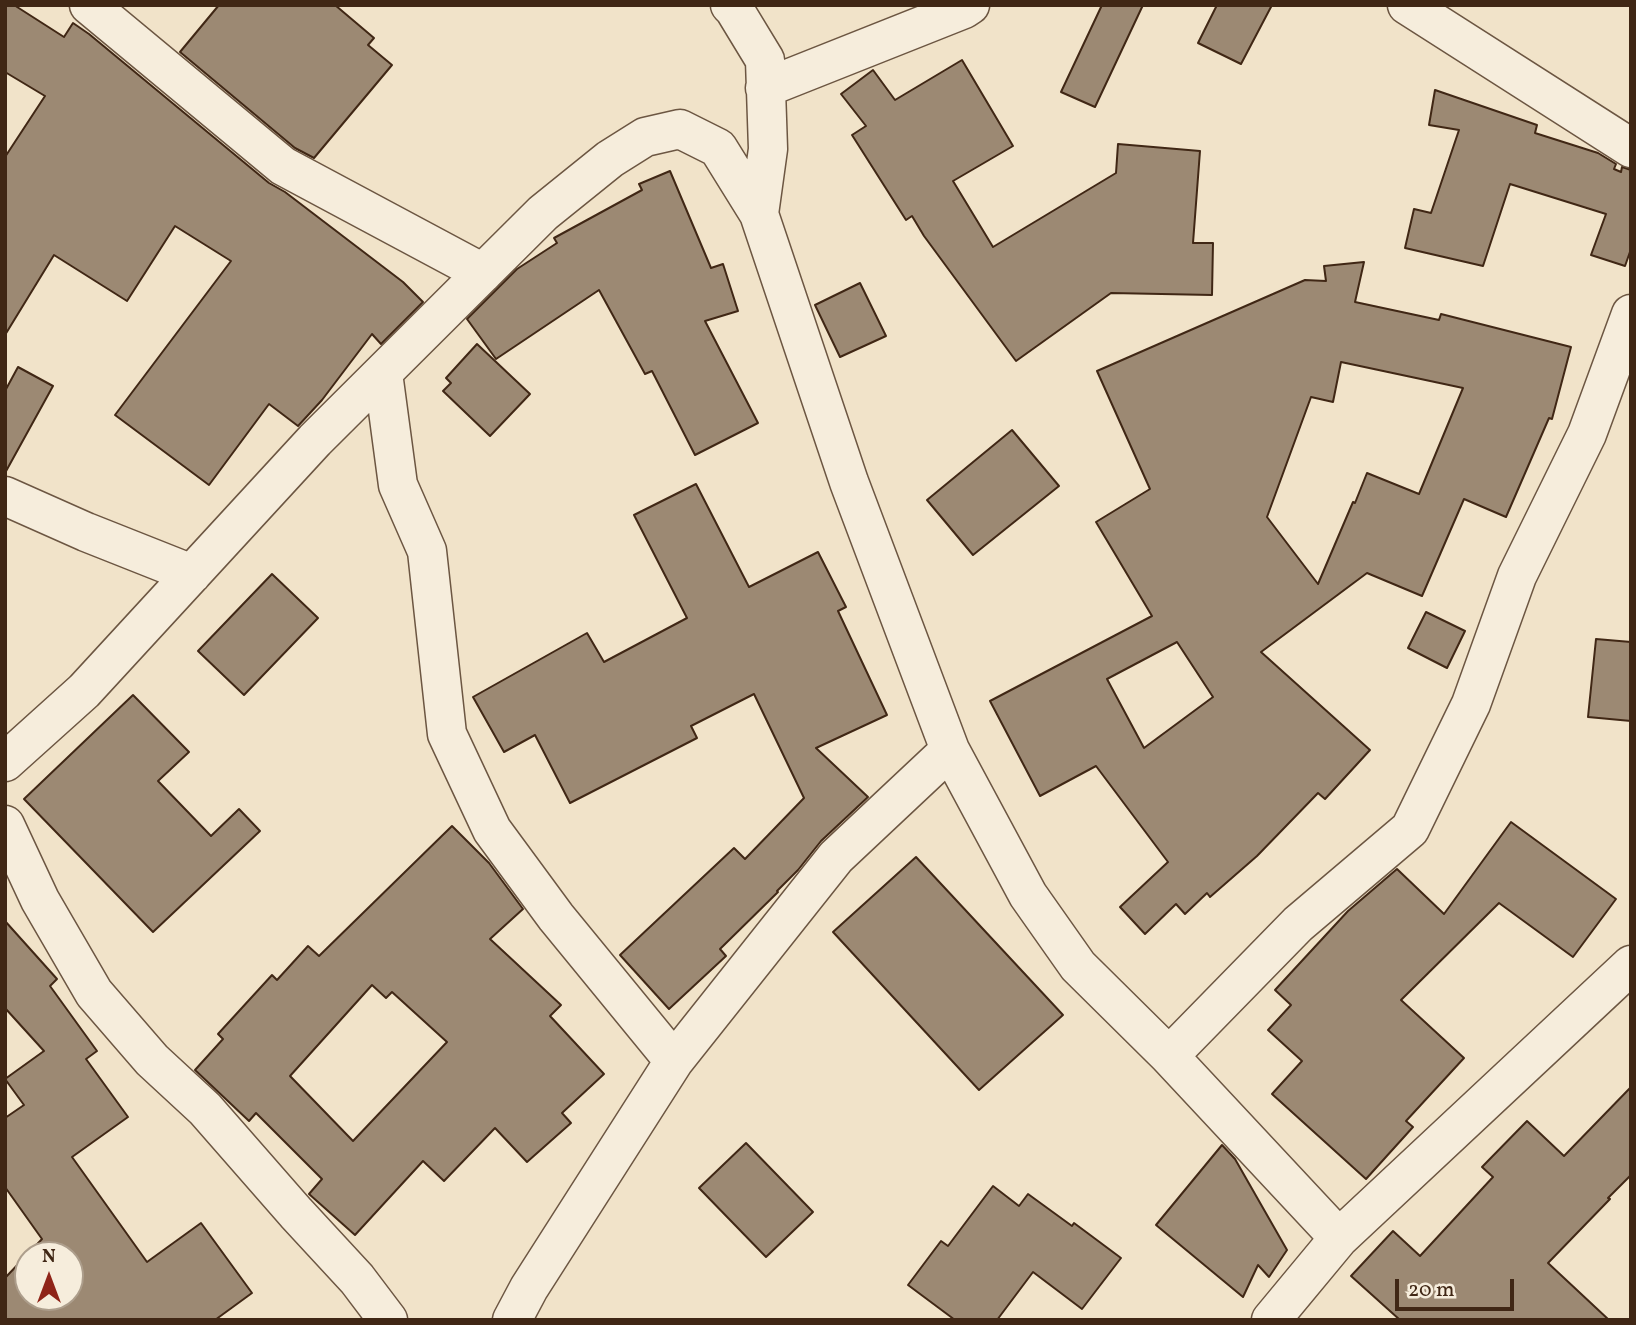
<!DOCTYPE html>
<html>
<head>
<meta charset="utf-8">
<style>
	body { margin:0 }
	#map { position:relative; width:1636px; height:1325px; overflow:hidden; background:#f1e3c9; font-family:Vollkorn,serif }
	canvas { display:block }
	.frame { position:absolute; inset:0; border:7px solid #402715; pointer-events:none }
	.north { position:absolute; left:14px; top:1241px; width:70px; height:70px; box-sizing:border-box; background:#f6eddc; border:2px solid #ad9e8c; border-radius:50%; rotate:0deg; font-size:19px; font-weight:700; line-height:28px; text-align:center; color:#402715 }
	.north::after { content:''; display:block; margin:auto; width:24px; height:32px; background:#8f2418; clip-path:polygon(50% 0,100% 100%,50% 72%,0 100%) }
	.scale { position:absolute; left:1395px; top:1279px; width:119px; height:32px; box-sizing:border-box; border:4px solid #402715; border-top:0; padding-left:9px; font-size:21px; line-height:24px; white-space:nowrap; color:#402715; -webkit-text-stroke:5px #f6eddc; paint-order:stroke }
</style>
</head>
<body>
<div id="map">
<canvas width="1636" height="1325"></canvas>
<div class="frame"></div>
<div class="north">N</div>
<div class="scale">20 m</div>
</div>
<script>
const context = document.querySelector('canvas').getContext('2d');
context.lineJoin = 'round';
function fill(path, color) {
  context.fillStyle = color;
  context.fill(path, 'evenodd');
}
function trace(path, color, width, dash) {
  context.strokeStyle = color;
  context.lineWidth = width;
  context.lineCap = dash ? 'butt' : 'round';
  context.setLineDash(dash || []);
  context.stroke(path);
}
const building = new Path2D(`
	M 5,5 L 14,5 L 64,37 L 73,23 L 89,34 L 269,183 L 285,192 L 403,282 L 423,302 L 381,344 L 372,334 L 322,400 L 298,426 L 269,404 L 209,485 L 115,415 L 231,261 L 175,226 L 127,301 L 54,255 L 5,335 L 5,157 L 45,96 L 5,72 Z
	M 219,5 L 335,5 L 374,38 L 368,45 L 392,65 L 314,158 L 295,148 L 180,52 Z
	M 1102,5 L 1143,5 L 1095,107 L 1061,92 Z
	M 1217,5 L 1272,5 L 1241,64 L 1198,43 Z
	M 962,60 L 1013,146 L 953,181 L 993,247 L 1116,173 L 1118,144 L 1200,151 L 1193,243 L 1213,243 L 1212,295 L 1111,293 L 1016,361 L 924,236 L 912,216 L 906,220 L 852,135 L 866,126 L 841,94 L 873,70 L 895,100 Z
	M 1435,90 L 1537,125 L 1535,133 L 1598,153 L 1616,164 L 1614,169 L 1621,172 L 1622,167 L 1631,170 L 1631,249 L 1625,266 L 1591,255 L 1606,214 L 1510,184 L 1483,266 L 1405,248 L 1414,209 L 1431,213 L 1459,130 L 1429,125 Z
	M 670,171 L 711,268 L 723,264 L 738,311 L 705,321 L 758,423 L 695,455 L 652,371 L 645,374 L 599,290 L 496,359 L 467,319 L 517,269 L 557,243 L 554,238 L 642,190 L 639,184 Z
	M 1364,262 L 1355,302 L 1439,320 L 1441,314 L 1571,347 L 1552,419 L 1549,418 L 1506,517 L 1464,499 L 1422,596 L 1367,573 L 1261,652 L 1370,750 L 1325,799 L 1318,793 L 1257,856 L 1210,897 L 1207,893 L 1185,914 L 1176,904 L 1145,934 L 1120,907 L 1168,862 L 1096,766 L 1040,796 L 990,701 L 1152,616 L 1096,522 L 1150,489 L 1097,371 L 1305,280 L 1326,281 L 1324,266 ZM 1341,362 L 1463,388 L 1419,494 L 1367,473 L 1355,503 L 1353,502 L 1318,584 L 1267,517 L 1311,397 L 1333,402 ZM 1177,642 L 1213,697 L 1144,748 L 1107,679 Z
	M 860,283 L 886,336 L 840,357 L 815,305 Z
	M 477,344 L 530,394 L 490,436 L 443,391 L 451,383 L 446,378 Z
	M 18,367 L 53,386 L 5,473 L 5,391 Z
	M 1012,430 L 1059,486 L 973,555 L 927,500 Z
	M 696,484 L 749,587 L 818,552 L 846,607 L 838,611 L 887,715 L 816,748 L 868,797 L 821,841 L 798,870 L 777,891 L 778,892 L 720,949 L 726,956 L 669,1009 L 620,955 L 734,848 L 745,859 L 804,798 L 754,694 L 691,726 L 697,738 L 570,803 L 535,735 L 504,752 L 473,697 L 587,633 L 604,662 L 687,618 L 634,515 Z
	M 272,574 L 318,618 L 244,695 L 198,651 Z
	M 1426,612 L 1465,631 L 1447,668 L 1408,648 Z
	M 1596,639 L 1631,642 L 1631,721 L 1588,717 Z
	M 133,695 L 189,752 L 158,781 L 211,836 L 239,809 L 260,831 L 153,932 L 24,799 Z
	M 1511,822 L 1616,899 L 1573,957 L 1499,903 L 1401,1000 L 1464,1058 L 1406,1121 L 1413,1127 L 1366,1179 L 1272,1094 L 1302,1061 L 1268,1030 L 1291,1005 L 1275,990 L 1348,911 L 1397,869 L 1444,914 Z
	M 452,826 L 489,863 L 523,909 L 490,939 L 561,1005 L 550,1016 L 604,1074 L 562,1113 L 571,1123 L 527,1162 L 495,1128 L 444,1181 L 423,1161 L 355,1235 L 309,1194 L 322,1179 L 256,1113 L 249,1121 L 195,1070 L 223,1039 L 218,1034 L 272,975 L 277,980 L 308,946 L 319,956 ZM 372,985 L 386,998 L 392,992 L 447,1042 L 353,1141 L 290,1076 Z
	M 916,857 L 1063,1015 L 979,1090 L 833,932 Z
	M 5,921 L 57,979 L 50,986 L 97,1051 L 86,1059 L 128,1117 L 72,1157 L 147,1262 L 201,1223 L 252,1293 L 215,1320 L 5,1320 L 5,1278 L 42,1239 L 5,1187 L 5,1118 L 24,1105 L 5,1079 L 44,1051 L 5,1008 ZM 28,1255 L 70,1255 L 70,1297 L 28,1297 Z
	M 1631,1087 L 1631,1175 L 1608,1198 L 1610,1199 L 1548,1263 L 1609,1320 L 1400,1320 L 1351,1276 L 1393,1231 L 1420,1256 L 1493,1177 L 1482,1167 L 1527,1121 L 1564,1156 Z
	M 746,1143 L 813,1212 L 766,1257 L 699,1188 Z
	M 1222,1145 L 1235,1159 L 1287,1250 L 1269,1277 L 1258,1265 L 1243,1297 L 1156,1225 Z
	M 993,1186 L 1019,1206 L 1028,1194 L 1072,1226 L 1074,1223 L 1121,1258 L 1082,1309 L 1033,1272 L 997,1320 L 955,1320 L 908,1285 L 941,1241 L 948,1246 Z`);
fill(building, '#9c8973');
trace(building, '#402715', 2);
const minor = new Path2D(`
	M 89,5 L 283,166 L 483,273
	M 730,5 L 734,9 L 765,60 L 768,149 L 759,214
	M 1407,5 L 1631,148
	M 765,88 L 964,9 L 970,5
	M 383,373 L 398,485 L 427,551 L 447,734 L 492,830 L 556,917 L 674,1061
	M 5,496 L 86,532 L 192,574
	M 5,762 L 84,691 L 315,440 L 543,213 L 610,159 L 645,137 L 680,129 L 718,148 L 759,214 L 849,482 L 950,750 L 1028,895 L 1078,966 L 1169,1056 L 1339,1238 L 1631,965
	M 5,825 L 40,900 L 94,993 L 152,1060 L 205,1109 L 296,1213 L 357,1279 L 388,1320
	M 1169,1056 L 1298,924 L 1410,829 L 1471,704 L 1517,576 L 1587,434 L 1631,314
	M 512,1320 L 529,1288 L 674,1061 L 836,857 L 950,750
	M 1271,1320 L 1339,1238`);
trace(minor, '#6c5642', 41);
trace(minor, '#f6eddc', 38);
</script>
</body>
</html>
